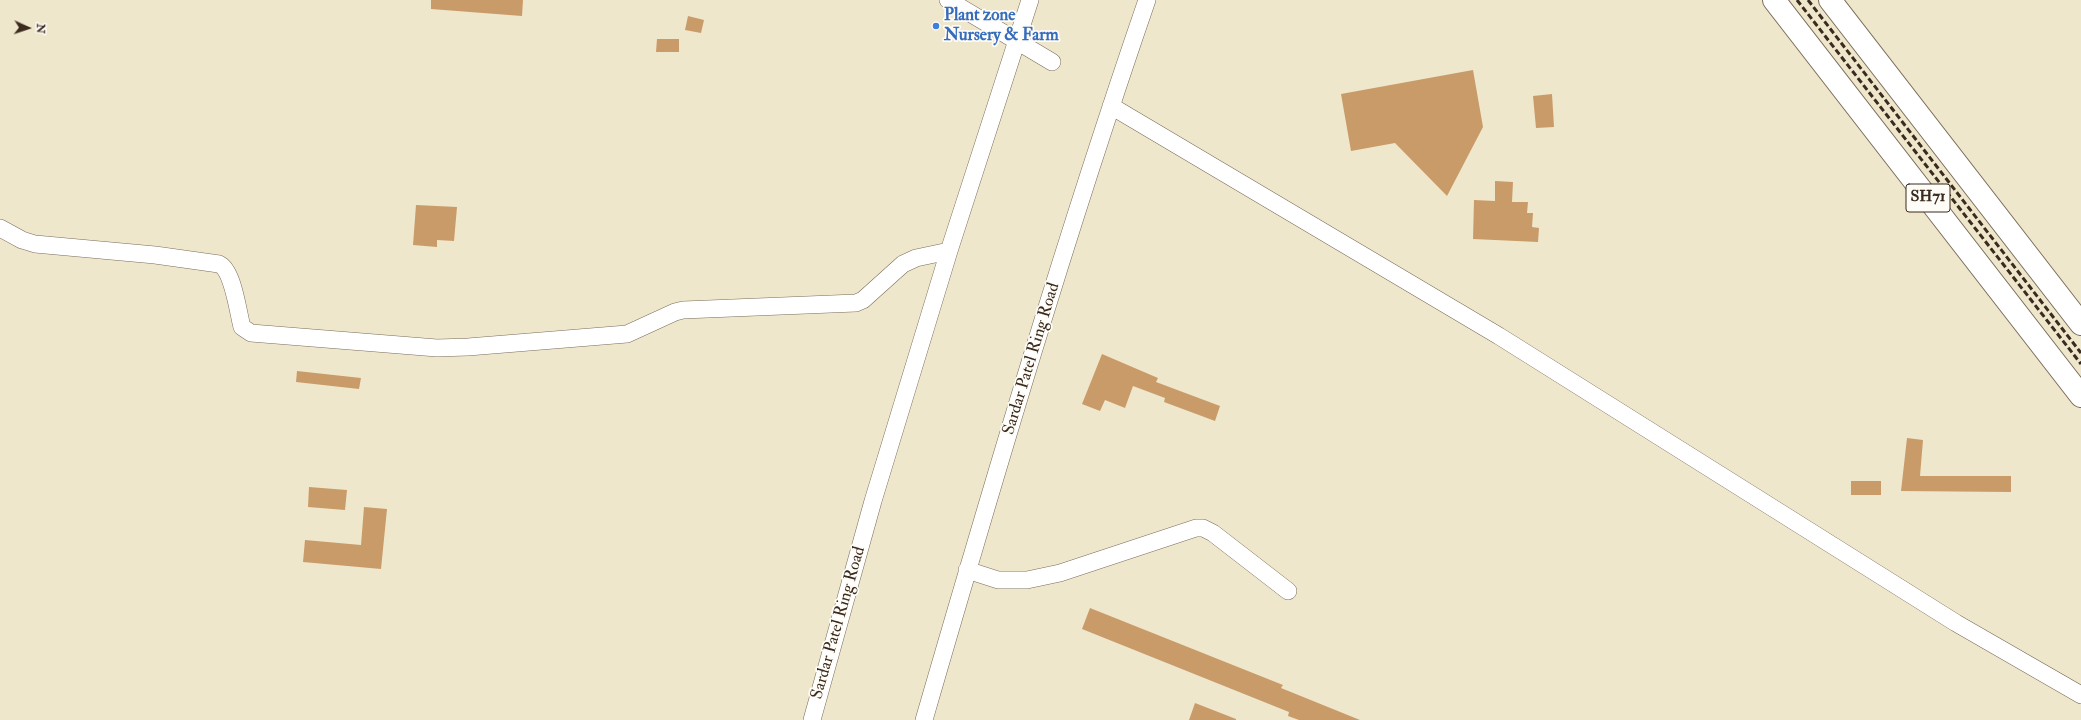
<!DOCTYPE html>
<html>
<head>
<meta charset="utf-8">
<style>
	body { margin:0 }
	#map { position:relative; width:2081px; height:720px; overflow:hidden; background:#efe7cb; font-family:"IM FELL Double Pica",serif }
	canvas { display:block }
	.north { position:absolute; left:8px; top:8px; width:40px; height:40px; -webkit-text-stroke:3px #fdfcf7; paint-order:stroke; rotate:93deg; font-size:11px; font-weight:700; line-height:16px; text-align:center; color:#3b2a1e }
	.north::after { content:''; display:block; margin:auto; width:14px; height:18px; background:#3b2a1e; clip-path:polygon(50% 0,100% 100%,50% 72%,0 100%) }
</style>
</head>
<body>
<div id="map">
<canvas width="2081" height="720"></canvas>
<div class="north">N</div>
</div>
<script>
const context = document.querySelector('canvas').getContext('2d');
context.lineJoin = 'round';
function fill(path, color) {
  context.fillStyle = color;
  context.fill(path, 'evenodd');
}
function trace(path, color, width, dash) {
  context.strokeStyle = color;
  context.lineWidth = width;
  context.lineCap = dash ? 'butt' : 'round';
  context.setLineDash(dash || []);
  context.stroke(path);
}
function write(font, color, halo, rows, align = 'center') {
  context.font = font + ' "IM FELL Double Pica",serif';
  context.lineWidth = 3.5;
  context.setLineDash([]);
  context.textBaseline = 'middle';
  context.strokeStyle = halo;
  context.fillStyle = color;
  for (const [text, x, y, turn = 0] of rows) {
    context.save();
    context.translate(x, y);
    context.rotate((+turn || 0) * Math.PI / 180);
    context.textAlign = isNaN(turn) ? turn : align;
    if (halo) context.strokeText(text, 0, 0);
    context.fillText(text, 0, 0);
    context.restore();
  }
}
fill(new Path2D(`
	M 431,0 L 523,0 L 522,16 L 431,9 Z
	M 688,16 L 704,20 L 701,33 L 685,30 Z
	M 657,39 L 679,39 L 679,52 L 656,52 Z
	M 1473,70 L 1483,127 L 1447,196 L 1395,143 L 1351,151 L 1341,94 Z
	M 1552,94 L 1554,127 L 1536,128 L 1533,96 Z
	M 1495,181 L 1513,182 L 1512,202 L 1528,202 L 1527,213 L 1533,213 L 1532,227 L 1539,228 L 1538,242 L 1473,239 L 1474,200 L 1495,201 Z
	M 416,205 L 457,207 L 454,241 L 437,240 L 437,247 L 413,245 Z
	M 1102,354 L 1158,378 L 1156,382 L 1220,406 L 1215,421 L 1164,402 L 1165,398 L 1133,386 L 1125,408 L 1105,400 L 1100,411 L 1082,404 Z
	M 297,371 L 361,378 L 359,389 L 296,382 Z
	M 1907,438 L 1923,440 L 1920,476 L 2011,476 L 2011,492 L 1901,491 Z
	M 1851,481 L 1881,481 L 1881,495 L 1851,495 Z
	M 309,487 L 347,490 L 345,510 L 308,507 Z
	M 364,507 L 387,509 L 381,569 L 303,562 L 305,540 L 361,545 Z
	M 1090,608 L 1283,685 L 1281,688 L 1360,720 L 1299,720 L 1288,716 L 1289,712 L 1082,629 Z
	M 1195,703 L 1236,719 L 1236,720 L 1189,720 Z`), '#c99b69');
const minor = new Path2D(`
	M 948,0 L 1052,62
	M 1111,106 L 1499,336 L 1956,623 L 2081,695
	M 0,228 L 22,240 L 35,244 L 155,255 L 219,264 C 233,270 238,312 242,327 L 251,333 L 437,348 L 468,347 L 627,334 L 675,312 L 683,310 L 856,303 L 863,300 L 903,264 L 916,258 L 949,251
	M 967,570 L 998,580 L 1027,580 L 1060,573 L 1196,528 L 1203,528 L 1213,533 L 1288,591
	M 812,720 L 873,501 L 949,251 L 1030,0
	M 924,720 C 994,479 1065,238 1147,0`);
const major = new Path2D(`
	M 1774,0 L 2081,396
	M 1830,0 L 2081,324`);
trace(minor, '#7a6c5b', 18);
trace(major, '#7a6c5b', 24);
trace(minor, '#fff', 17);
trace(major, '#fff', 22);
trace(new Path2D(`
	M 1797,0 L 2081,364
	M 1808,0 L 2081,353`), '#3b2a1e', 3, [6, 3]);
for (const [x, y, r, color] of [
	[936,26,4,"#3f7fe0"]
]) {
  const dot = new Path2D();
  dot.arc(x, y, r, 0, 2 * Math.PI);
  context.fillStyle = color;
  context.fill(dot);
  trace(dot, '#fdfcf7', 1.5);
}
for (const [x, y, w] of [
	[1928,198,44]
]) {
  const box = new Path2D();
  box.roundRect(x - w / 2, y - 14, w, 28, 3);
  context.fillStyle = '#fdfcf7';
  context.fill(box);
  trace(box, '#3b2a1e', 1);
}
write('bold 16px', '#3b2a1e', null, [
	["SH71",1928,198]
]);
write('bold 17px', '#366cbe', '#fdfcf7', [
	["Plant zone",944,16],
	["Nursery & Farm",944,36]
], 'left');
write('17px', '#3b2a1e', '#fdfcf7', [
	["Sardar Patel Ring Road",1032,359,-73],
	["Sardar Patel Ring Road",839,623,-74]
]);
</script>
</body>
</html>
